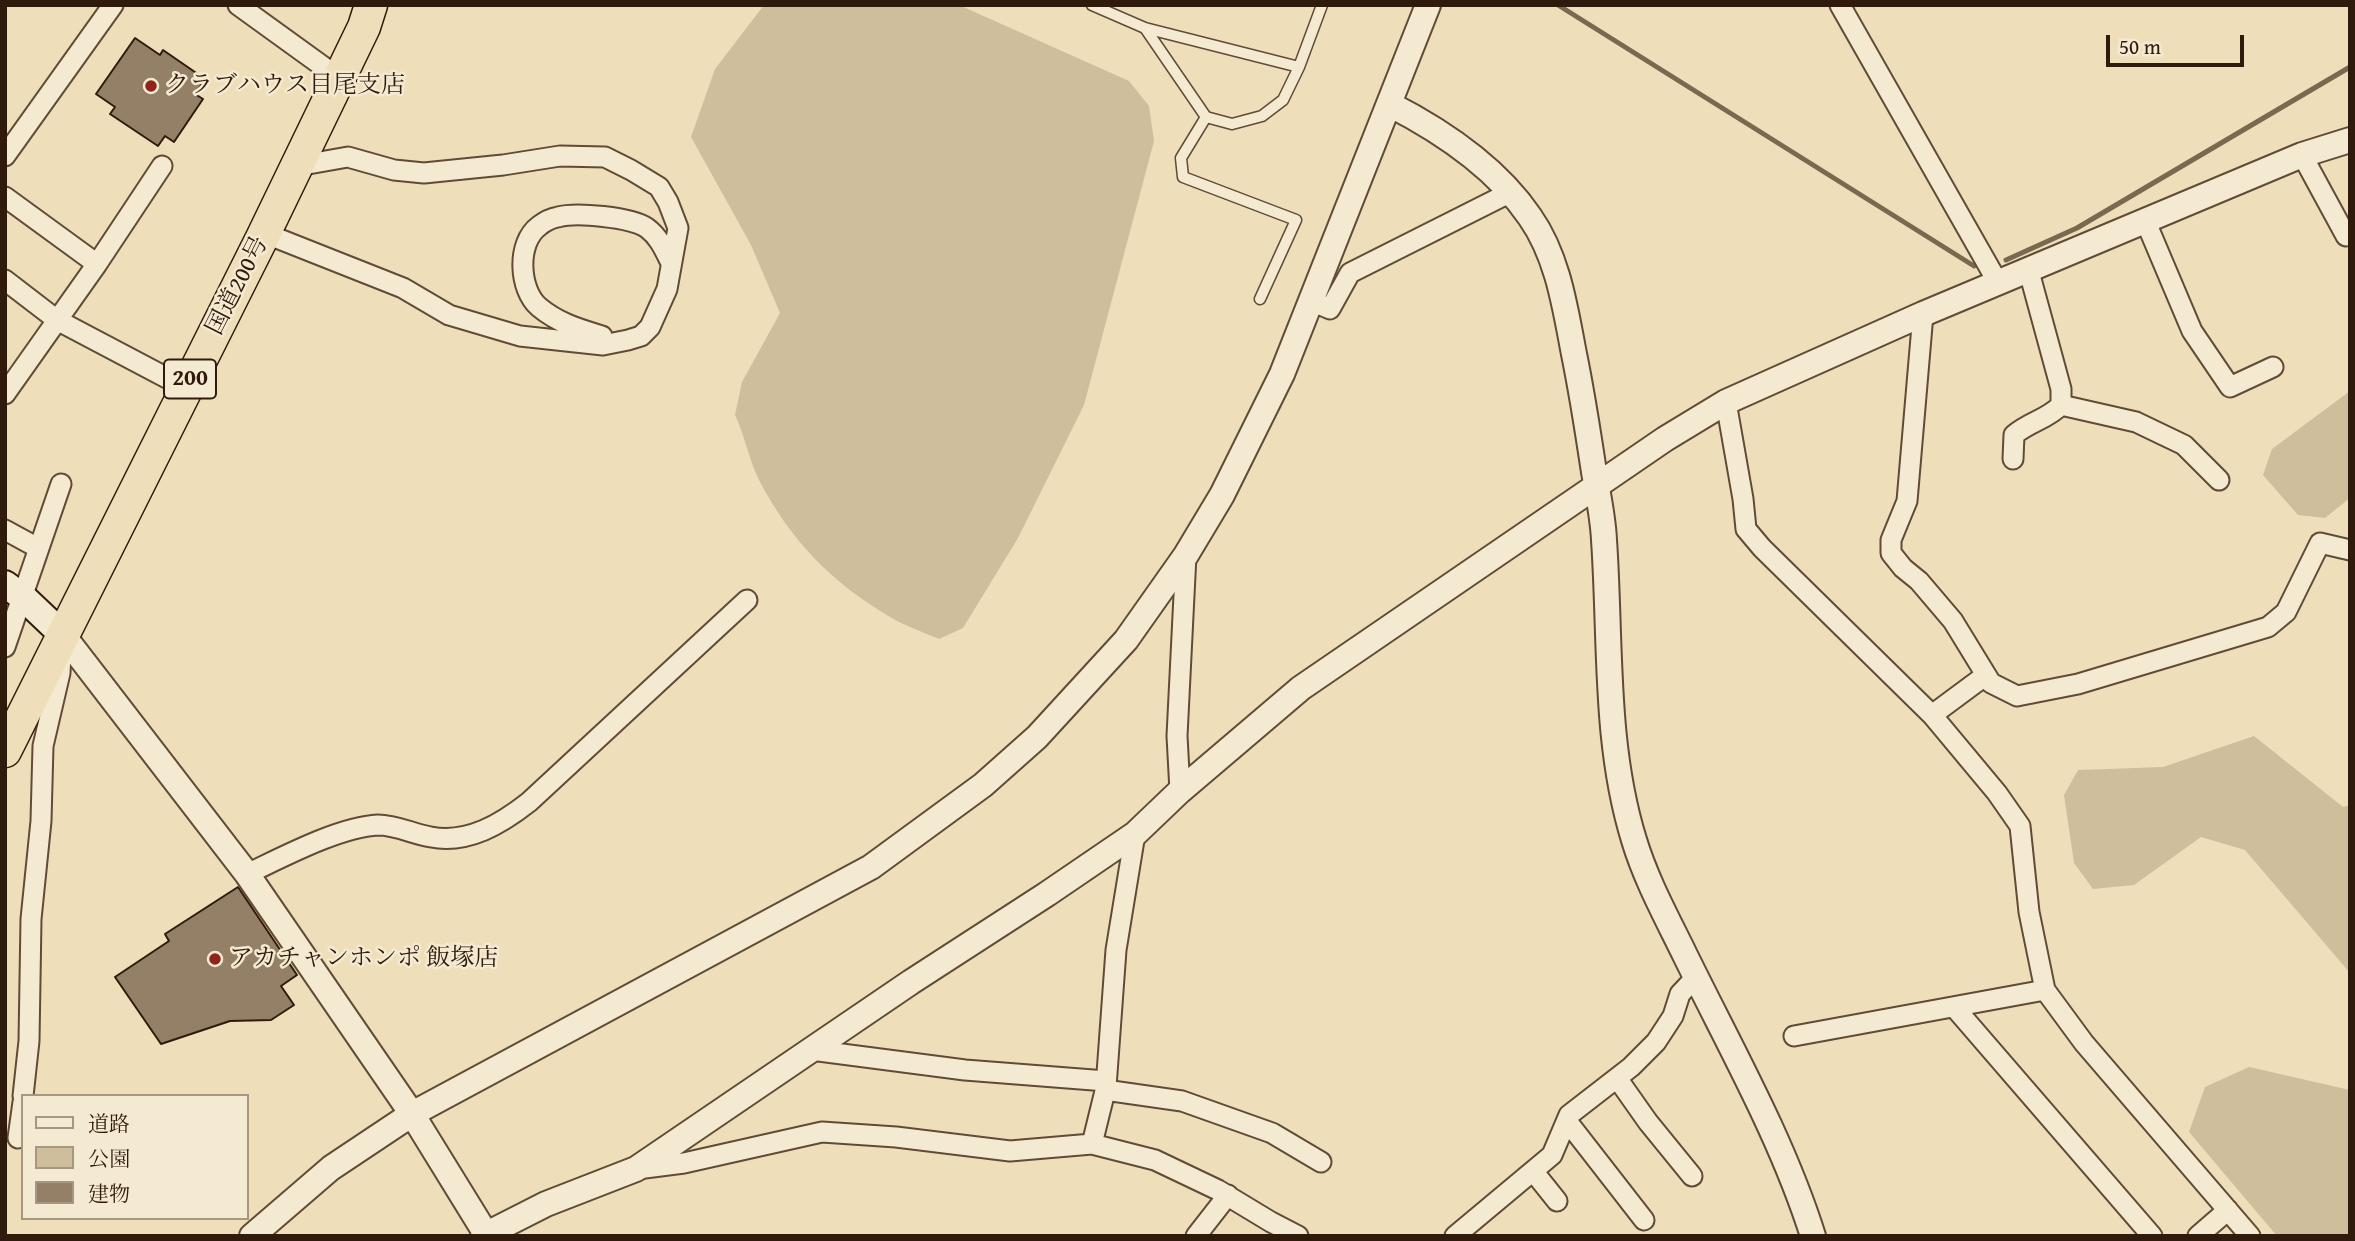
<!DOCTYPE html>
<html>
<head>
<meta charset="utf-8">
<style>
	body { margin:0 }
	#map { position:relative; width:2355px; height:1241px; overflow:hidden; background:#eedfba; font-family:"Gentium Book Plus","Noto Serif JP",serif }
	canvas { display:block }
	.frame { position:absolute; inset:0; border:7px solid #301a0b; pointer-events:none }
	.legend { position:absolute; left:21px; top:1094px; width:228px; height:126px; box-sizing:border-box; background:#f4ead2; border:2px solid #a69782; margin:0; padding:9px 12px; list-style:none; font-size:21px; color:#301a0b }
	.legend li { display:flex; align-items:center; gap:14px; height:35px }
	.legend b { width:35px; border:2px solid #a69782 }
	.scale { position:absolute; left:2106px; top:35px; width:138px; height:32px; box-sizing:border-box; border:4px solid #301a0b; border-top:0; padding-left:9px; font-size:21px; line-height:24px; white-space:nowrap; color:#301a0b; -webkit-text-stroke:5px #f4ead2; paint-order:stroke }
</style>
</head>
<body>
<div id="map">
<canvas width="2355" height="1241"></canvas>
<div class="frame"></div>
<ul class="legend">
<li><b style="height:9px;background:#f4ead2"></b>道路</li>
<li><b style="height:19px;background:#cebe9c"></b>公園</li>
<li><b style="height:19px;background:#938066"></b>建物</li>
</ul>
<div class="scale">50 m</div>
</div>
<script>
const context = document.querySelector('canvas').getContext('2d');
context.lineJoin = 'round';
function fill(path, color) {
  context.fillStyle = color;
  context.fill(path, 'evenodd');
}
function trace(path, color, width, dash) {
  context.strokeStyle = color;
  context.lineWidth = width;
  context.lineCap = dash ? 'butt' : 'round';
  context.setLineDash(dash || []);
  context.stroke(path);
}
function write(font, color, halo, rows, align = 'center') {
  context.font = font + ' "Gentium Book Plus","Noto Serif JP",serif';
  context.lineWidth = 5;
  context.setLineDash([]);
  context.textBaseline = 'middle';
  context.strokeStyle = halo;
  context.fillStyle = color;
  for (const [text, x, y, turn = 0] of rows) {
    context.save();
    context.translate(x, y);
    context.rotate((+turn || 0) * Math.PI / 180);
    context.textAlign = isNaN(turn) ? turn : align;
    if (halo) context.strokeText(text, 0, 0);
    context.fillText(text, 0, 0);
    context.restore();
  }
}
fill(new Path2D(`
	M 764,5 L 959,5 L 1129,81 L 1149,106 L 1154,141 L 1084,405 L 1018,538 L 963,628 L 939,639 C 923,632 905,626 890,617 C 831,582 791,541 759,480 C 749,460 745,436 735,415 L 742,382 L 780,313 L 751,245 L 691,137 L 715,69 Z
	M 2350,391 L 2350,498 L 2325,518 L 2298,515 L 2263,475 L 2272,449 Z
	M 2254,736 L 2343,807 L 2350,805 L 2350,973 L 2245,850 L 2201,837 L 2134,885 L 2093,889 L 2074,863 L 2064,795 L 2078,770 L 2163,767 Z
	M 2249,1067 L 2350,1090 L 2350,1236 L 2277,1236 L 2189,1132 L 2205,1087 Z`), '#cebe9c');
trace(new Path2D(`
	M 1558,5 L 1974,266
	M 2006,260 L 2077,228 L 2350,67`), '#7b6850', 5);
const building = new Path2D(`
	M 135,38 L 160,55 L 163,50 L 205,79 L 195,94 L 203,99 L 174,142 L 165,136 L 158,146 L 110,114 L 115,107 L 96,94 Z
	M 238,887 L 297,975 L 281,986 L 294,1005 L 271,1020 L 230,1021 L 161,1044 L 115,977 L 169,941 L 165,934 Z`);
fill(building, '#938066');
trace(building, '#301a0b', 2);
const service = new Path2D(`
	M 1092,5 L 1145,28 L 1299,67 L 1322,5
	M 1145,28 L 1206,117 L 1232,124 L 1262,116 L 1283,100 L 1299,67
	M 1206,117 L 1181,158 L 1183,177 L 1296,220 L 1260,299`);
const minor = new Path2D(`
	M 238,5 L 339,78
	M 1840,5 L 1997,281
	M 2302,155 L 2346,236
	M 5,156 L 113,5
	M 5,197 L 97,264 L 5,394
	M 2145,220 L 2192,331 L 2230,387 L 2273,367
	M 264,233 L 403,288 L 449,315 L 520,336 L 603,345 L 628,340 L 641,336 L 650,327 L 667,289 L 678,228 L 668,202 L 659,187 L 631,170 L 605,157 L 560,156 L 503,165 L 424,173 L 394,170 L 348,157 L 297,166
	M 97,264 L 162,166
	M 5,280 L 57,320 L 186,388
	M 1311,301 L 1330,309 L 1350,273 L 1511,192
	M 1923,314 L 1907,501 L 1891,540 L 1891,553 L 1903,568 L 1919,581 L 1953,621 L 1991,683 L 2017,696 L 2078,684 L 2268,627 L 2286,612 L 2320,543 L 2350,550
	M 602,336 C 579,329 558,323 539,307 C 519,290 516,243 539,226 C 544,222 552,218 558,217 C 576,212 631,217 647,228 C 659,237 664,249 671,263
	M 1726,402 L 1743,499 L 1746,529 L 1762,548 L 1932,715 L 1997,793 L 2020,826 L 2029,912 L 2045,990 L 2084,1043 L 2250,1236
	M 2061,405 L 2136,422 L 2184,445 L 2219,480
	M 2013,459 L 2014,435 C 2029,422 2048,419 2061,405 L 2061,389 L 2028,268
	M 5,530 L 38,548
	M 5,647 L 61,484
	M 1932,715 L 1986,675
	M 1180,791 L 1177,736 L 1186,555
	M 247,874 C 283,857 339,827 378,825 C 396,825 413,834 431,837 C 468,844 501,824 529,802 L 747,600
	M 1955,1008 L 2152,1236
	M 1794,1036 L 2045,990
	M 811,1050 L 965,1070 L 1106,1081
	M 1617,1078 L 1648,1122 L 1692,1176
	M 1105,1090 L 1182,1101 L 1272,1133 L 1321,1162
	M 23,1096 L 29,1041 L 31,919 L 41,821 L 43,746 L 60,673 L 61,654
	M 1567,1121 L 1644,1220
	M 18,1138 L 23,1102
	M 1092,1144 L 1106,1087 L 1116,950 L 1135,834
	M 637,1169 L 684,1163 L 822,1132 L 896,1137 L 1010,1151 L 1092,1144 L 1155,1160 L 1218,1190 L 1271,1222 L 1298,1236
	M 1533,1171 L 1557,1201
	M 1196,1236 L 1228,1195
	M 1455,1236 L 1552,1155 L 1569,1115 L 1631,1067 L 1656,1042 L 1673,1016 L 1680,994 L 1696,977
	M 2198,1236 L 2228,1210`);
const tertiary = new Path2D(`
	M 1389,104 C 1442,131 1496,167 1530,217 C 1558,257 1565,307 1574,354 C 1582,393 1588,432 1594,472 C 1598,494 1603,517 1604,540 C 1611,641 1604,743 1634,840 C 1646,880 1667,918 1685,955 C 1730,1047 1782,1138 1813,1236
	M 63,635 L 247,874 L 412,1114 L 486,1234
	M 252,1236 L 331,1168 L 412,1114 L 871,867 L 983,785 L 1037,737 L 1126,640 L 1186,555 L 1222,495 L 1282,374 L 1428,5
	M 483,1236 L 546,1204 L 636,1169 L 911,982 L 1047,894 L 1135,834 L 1180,791 L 1301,688 L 1665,439 L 1726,402 L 1923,314 L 2302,155 L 2350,140`);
const secondary = new Path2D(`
	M 5,584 L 24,598 L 63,635`);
const trunk = new Path2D(`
	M 5,751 L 262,238 L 364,27 L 371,5`);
trace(service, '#604b37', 13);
trace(minor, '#604b37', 23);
trace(tertiary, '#604b37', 28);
trace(secondary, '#301a0b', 30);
trace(trunk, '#301a0b', 35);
trace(service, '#f4ead2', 10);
trace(minor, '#f4ead2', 19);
trace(tertiary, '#f4ead2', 24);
trace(secondary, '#f4ead2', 26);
trace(trunk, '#eedfba', 32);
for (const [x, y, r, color] of [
	[151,86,7,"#8f2418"],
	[215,959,7,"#8f2418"]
]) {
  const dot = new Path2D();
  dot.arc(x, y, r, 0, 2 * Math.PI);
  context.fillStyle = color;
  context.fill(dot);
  trace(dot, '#f4ead2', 2.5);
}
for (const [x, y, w] of [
	[190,379,52]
]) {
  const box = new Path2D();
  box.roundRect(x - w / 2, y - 19.5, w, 39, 5);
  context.fillStyle = '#f4ead2';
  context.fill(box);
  trace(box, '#301a0b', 2);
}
write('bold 23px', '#301a0b', null, [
	["200",190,379]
]);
write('24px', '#301a0b', '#f4ead2', [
	["クラブハウス目尾支店",165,86],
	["アカチャンホンポ 飯塚店",229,959]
], 'left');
write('24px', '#301a0b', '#f4ead2', [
	["国道200号",238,286,-63]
]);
</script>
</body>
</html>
